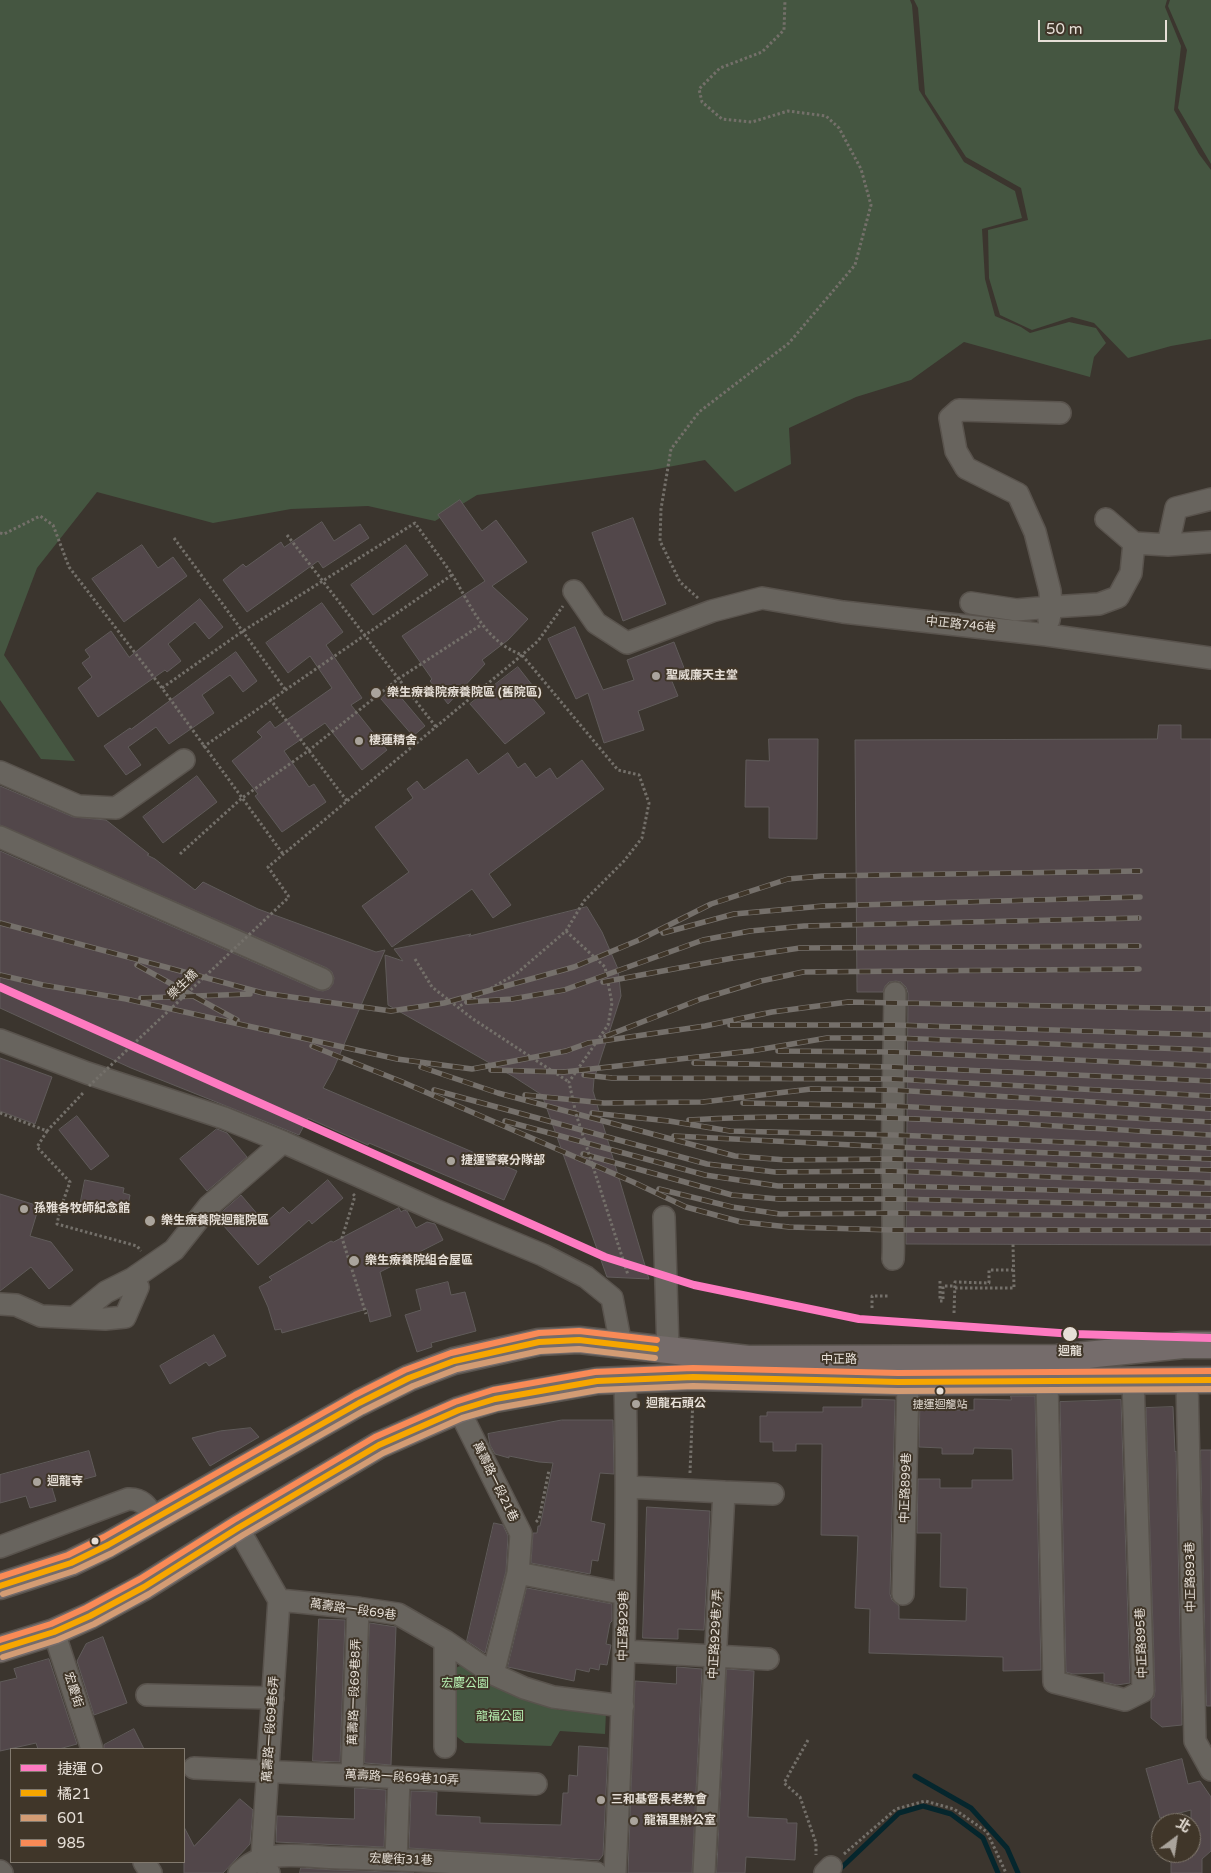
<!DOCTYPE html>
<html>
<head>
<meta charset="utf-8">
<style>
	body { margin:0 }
	#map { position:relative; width:1211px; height:1873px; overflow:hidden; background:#3b352e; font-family:"Varela Round","Noto Sans TC",sans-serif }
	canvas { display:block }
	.legend { position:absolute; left:10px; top:1748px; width:175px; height:115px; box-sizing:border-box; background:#403629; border:1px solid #827a6f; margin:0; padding:6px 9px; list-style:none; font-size:15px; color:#e6dfd7 }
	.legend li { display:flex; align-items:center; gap:10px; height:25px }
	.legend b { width:25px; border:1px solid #827a6f }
	.north { position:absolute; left:1151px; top:1813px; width:50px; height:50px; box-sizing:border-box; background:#403629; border:1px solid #827a6f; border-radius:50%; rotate:31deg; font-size:14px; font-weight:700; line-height:20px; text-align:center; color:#e6dfd7 }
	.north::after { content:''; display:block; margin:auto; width:18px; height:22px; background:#aaa49c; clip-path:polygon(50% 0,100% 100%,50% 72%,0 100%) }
	.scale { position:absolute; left:1038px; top:20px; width:129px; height:22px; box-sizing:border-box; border:2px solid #e6dfd7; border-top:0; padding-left:6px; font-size:15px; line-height:18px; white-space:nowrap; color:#e6dfd7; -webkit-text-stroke:4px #403629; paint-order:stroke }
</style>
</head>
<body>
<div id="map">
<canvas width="1211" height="1873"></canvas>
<ul class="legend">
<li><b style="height:6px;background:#fe7ac1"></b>捷運 O</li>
<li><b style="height:6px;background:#f7a600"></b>橘21</li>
<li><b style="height:6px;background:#d39c74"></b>601</li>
<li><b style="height:6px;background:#f98a56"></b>985</li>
</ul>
<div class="north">北</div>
<div class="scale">50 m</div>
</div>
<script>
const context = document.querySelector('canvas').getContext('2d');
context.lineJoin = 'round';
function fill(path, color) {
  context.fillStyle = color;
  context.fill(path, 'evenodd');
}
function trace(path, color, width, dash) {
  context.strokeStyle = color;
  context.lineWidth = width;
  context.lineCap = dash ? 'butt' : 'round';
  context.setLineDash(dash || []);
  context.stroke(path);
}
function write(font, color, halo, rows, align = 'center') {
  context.font = font + ' "Varela Round","Noto Sans TC",sans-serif';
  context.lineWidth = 4;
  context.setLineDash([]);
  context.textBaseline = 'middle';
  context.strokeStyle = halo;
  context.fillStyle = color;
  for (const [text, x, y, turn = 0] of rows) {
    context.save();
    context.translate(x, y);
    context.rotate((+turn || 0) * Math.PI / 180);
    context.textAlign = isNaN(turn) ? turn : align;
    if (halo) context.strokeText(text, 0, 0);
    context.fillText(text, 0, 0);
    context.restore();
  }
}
fill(new Path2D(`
	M 0,0 L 910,0 L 912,5 L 919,90 L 964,162 L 1015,191 L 1022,218 L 982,229 L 985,279 L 995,316 L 1021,327 L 1030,333 L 1069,322 L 1096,328 L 1106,343 L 1094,357 L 1090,377 L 964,342 L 911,380 L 856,397 L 789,428 L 791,464 L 735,492 L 705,460 L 652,470 L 477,495 L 435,521 L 368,506 L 291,509 L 213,523 L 97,492 L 37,568 L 4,655 L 75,761 L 41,759 L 0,700 Z
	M 914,0 L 1167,0 L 1165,7 L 1181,46 L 1174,110 L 1199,154 L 1211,170 L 1211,339 L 1171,346 L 1128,358 L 1094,323 L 1072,317 L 1032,330 L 1000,315 L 989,278 L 988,230 L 1028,220 L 1021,188 L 966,157 L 925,94 L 918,8 Z
	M 1170,0 L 1211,0 L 1211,164 L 1178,108 L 1187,50 L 1168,6 Z
	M 460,1666 L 466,1667 L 507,1691 L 559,1710 L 606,1712 L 605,1734 L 560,1731 L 551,1746 L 465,1743 L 448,1730 L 453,1669 Z`), '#455641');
trace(new Path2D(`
	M 915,1776 L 971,1808 L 1007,1848 L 1018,1873
	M 838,1871 L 899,1813 L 923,1806 L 951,1814 L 983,1838 L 998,1873`), '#05262d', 5);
const building = new Path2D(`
	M 460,500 L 482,531 L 496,520 L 527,562 L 492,586 L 528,619 L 508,640 L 482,660 L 485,664 L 448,704 L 430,681 L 432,679 L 402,636 L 485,581 L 438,515 Z
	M 633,518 L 666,604 L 623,621 L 592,533 Z
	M 322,522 L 334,541 L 360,524 L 369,538 L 323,568 L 318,561 L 247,612 L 223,580 L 243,564 L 246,567 L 281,542 L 284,547 Z
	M 142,545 L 158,568 L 173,557 L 187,576 L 124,622 L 92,579 Z
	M 406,545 L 428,575 L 373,615 L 351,585 Z
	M 200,599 L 223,627 L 209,639 L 195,622 L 168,644 L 181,661 L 167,672 L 165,670 L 98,717 L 78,688 L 92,677 L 82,663 L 90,657 L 85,650 L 111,631 L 129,657 Z
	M 322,603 L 343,632 L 326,645 L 362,698 L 351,705 L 387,750 L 362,770 L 325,723 L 284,751 L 309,787 L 314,784 L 326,802 L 282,832 L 255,796 L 258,794 L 232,761 L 262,737 L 257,732 L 270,721 L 275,728 L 332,688 L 310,656 L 288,673 L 266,643 Z
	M 575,627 L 603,690 L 634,680 L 627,660 L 674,642 L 686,673 L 671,679 L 678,696 L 638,711 L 644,730 L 604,743 L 588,693 L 576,699 L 548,639 Z
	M 236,652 L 257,681 L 243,692 L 230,675 L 202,695 L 214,713 L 169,744 L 156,727 L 128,747 L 141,765 L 126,775 L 104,746 L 130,728 L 131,729 Z
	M 518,667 L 536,690 L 530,695 L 545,713 L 505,744 L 470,704 Z
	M 393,688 L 425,726 L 413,736 L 381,699 Z
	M 1159,725 L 1181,725 L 1181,739 L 1211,739 L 1211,1245 L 906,1244 L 908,993 L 906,987 L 901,982 L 896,981 L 889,982 L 885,986 L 883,992 L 857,992 L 855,740 L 1157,739 Z
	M 769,739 L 818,739 L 817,839 L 769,838 L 769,807 L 745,807 L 746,760 L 769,761 Z
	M 508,753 L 518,768 L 525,763 L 536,778 L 550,768 L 557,779 L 582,760 L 604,789 L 489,874 L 511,905 L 493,918 L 472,889 L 392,947 L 362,906 L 409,872 L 375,827 L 413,798 L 407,789 L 417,781 L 424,790 L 467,759 L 478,774 Z
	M 197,776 L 217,802 L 163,843 L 143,817 Z
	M 0,786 L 73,817 L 106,820 L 149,854 L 147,855 L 155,859 L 195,890 L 203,882 L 258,909 L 376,952 L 385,950 L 333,1070 L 323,1088 L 517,1171 L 504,1200 L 369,1143 L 368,1145 L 308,1118 L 299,1135 L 131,1068 L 0,1008 L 0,851 L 317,990 L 323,991 L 329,989 L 333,984 L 334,978 L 332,972 L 327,968 L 0,825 Z
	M 587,907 L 602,932 L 618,969 L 621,996 L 594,1079 L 593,1091 L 649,1279 L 607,1277 L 542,1095 L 514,1077 L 388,1005 L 385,955 L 403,961 L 394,949 L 471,934 L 469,936 Z
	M 0,1058 L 52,1077 L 35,1124 L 0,1111 Z
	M 77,1116 L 109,1156 L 91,1170 L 59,1130 Z
	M 217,1129 L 227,1133 L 247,1157 L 207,1191 L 180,1159 Z
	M 85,1180 L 124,1188 L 123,1193 L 130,1195 L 127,1211 L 118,1209 L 117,1214 L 80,1206 Z
	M 328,1180 L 343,1198 L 312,1224 L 309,1220 L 258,1265 L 216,1217 L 241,1195 L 265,1223 L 283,1207 L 289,1213 Z
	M 0,1194 L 39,1206 L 30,1236 L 51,1242 L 73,1270 L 49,1289 L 31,1267 L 0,1291 Z
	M 399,1208 L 401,1212 L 404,1210 L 407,1211 L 416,1228 L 427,1222 L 435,1224 L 443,1240 L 380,1272 L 391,1316 L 370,1322 L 367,1309 L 282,1333 L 281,1329 L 275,1330 L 268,1307 L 259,1287 L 272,1280 L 269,1277 L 331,1241 L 333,1242 Z
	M 448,1282 L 451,1295 L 465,1292 L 476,1331 L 431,1343 L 432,1347 L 417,1352 L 405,1315 L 421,1310 L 416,1290 Z
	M 214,1335 L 226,1356 L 209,1366 L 206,1362 L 170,1384 L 160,1366 Z
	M 1011,1396 L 1035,1396 L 1041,1670 L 1003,1671 L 1003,1657 L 869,1653 L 870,1609 L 855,1608 L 858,1536 L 821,1535 L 822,1444 L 796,1444 L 796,1451 L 773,1451 L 773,1442 L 760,1442 L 760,1416 L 767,1416 L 767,1412 L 823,1412 L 823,1407 L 862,1407 L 862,1399 L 895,1400 L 890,1594 L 892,1600 L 899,1606 L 899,1619 L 966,1621 L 967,1588 L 940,1587 L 941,1533 L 917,1533 L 918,1479 L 940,1479 L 940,1488 L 972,1488 L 972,1480 L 1013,1480 L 1012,1449 L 974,1448 L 973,1454 L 942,1454 L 942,1448 L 919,1447 L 920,1399 L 943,1399 L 943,1410 L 974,1410 L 974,1399 L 1011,1400 Z
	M 1121,1400 L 1130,1683 L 1117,1685 L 1104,1682 L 1104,1673 L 1073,1674 L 1066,1672 L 1060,1402 Z
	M 1173,1407 L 1175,1452 L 1176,1451 L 1182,1725 L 1162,1727 L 1151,1718 L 1151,1700 L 1154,1697 L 1155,1691 L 1146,1408 Z
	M 562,1420 L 613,1420 L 614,1474 L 600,1473 L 591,1521 L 605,1524 L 598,1561 L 592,1560 L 590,1574 L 531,1563 L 533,1533 L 537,1533 L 538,1526 L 540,1526 L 553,1463 L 539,1462 L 509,1456 L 509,1458 L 495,1454 L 490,1445 L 488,1434 Z
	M 251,1428 L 259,1437 L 210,1466 L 192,1438 L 220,1431 Z
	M 1201,1450 L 1211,1450 L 1211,1706 L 1207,1706 Z
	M 89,1451 L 96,1476 L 52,1488 L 56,1501 L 30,1508 L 26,1496 L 0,1503 L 0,1475 Z
	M 647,1507 L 710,1511 L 704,1630 L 678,1629 L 678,1639 L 643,1638 Z
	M 494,1523 L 503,1525 L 508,1536 L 506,1571 L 485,1653 L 467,1641 Z
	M 527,1588 L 612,1604 L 612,1621 L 610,1623 L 606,1644 L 611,1645 L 607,1665 L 600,1664 L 599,1670 L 590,1668 L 589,1672 L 576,1669 L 574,1681 L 508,1667 Z
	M 319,1619 L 345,1620 L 340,1762 L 313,1761 Z
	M 370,1623 L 396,1627 L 391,1765 L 365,1763 Z
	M 103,1637 L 127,1703 L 94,1715 L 77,1661 L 86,1644 Z
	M 49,1659 L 77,1744 L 59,1749 L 38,1749 L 36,1743 L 0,1751 L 0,1682 L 17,1678 L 14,1669 Z
	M 677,1667 L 702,1669 L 692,1873 L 628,1873 L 635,1681 L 676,1684 Z
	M 727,1669 L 754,1671 L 748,1817 L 787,1819 L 787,1823 L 797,1823 L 795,1860 L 746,1857 L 745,1873 L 717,1873 Z
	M 134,1729 L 144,1749 L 104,1749 L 104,1745 Z
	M 579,1746 L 608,1748 L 603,1855 L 599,1860 L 409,1848 L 411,1791 L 437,1792 L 436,1815 L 480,1817 L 480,1823 L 561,1825 L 563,1793 L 568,1793 L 569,1775 L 577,1776 Z
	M 1182,1759 L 1188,1784 L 1200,1781 L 1211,1797 L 1211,1851 L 1202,1859 L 1202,1873 L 1171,1873 L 1171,1853 L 1191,1853 L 1191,1810 L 1160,1818 L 1146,1769 Z
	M 355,1788 L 386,1790 L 384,1847 L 276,1842 L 277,1816 L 354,1819 Z
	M 240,1799 L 253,1810 L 250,1844 L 223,1873 L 184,1873 L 184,1827 L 194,1846 Z
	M 301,1868 L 335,1870 L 414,1873 L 300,1873 Z`);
fill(building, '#52474a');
trace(building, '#605b5a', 1);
const minor = new Path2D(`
	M 1106,519 L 1134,543
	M 1168,545 L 1211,542
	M 574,591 L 596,623 L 627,643 L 712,611 L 762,598 L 843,612 L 1047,635 L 1211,658
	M 971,603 L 1017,610 L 1051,607 L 1050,591 L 1035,532 L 1018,494 L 966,468 L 956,451 L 950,418 L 959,410 L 1060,413
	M 1049,620 L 1051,607 L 1099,604 L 1118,597 L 1131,573 L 1134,543 L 1168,545 L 1176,508 L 1211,499
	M 0,772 L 78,806 L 116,808 L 184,760
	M 0,837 L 322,979
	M 0,1040 L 87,1073 L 224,1118 L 283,1142 L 435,1210 L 543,1255 L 586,1277 L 612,1298 L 621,1345
	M 664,1217 L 668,1351
	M 893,1259 C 894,1244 893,1230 893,1215 C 893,1200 894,1186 892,1171 L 895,993
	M 132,1279 L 174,1250 L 209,1206 L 283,1142
	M 0,1304 L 16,1305 L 41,1316 L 105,1319 L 125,1317 L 138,1287 L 132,1279 L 106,1292 L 75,1317
	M 1187,1380 L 1195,1741 L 1211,1770
	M 1047,1382 L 1054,1682 L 1125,1700 L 1143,1691 L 1133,1381
	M 459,1410 L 521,1534 L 518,1573 L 493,1674
	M 627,1487 L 724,1492 L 704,1873
	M 724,1492 L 773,1494
	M 238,1528 L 279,1600 L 358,1608 L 398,1614 L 445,1641 L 493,1674 L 524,1688 L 553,1697 L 623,1706
	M 0,1547 L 128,1499 C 143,1498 148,1508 155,1519
	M 518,1573 L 625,1594
	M 903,1594 L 908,1382
	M 54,1632 L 92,1749
	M 445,1641 L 445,1747
	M 624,1651 L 768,1659
	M 147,1695 L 273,1698
	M 194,1768 L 536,1784
	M 352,1775 L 358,1608
	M 396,1859 L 399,1778
	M 144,1862 L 151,1873
	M 0,1871 L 2,1873
	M 239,1873 C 246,1867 253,1861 262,1859 C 283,1852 322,1858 345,1858 C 429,1860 513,1866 596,1873
	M 269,1873 L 262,1858 L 279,1600
	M 615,1873 C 623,1708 629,1544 625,1379
	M 825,1873 L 831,1867`);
const major = new Path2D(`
	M 0,1586 L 71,1563 L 108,1545 L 359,1403 L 409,1378 L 454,1361 L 539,1342 L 579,1340 L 748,1359 L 1057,1358 L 1183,1345 L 1211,1345
	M 0,1649 L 54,1632 L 90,1616 L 144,1587 L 238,1528 L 379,1445 L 459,1410 L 495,1399 L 597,1381 L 693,1377 L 898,1382 L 1211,1380`);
trace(minor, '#59534d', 24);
trace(major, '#59534d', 29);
trace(new Path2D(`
	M 0,533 L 4,534 L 40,516 L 53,525 L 69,567 L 162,688 L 283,854
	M 287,535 L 436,727
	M 174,538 L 285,689
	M 698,598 L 680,582 L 660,541 L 661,509 L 671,449 L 699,412 L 789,343 L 855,265 L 871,205 L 861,169 L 839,128 L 826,116 L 788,111 L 752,122 L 722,119 L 702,102 L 699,89 L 720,68 L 762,52 L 784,30 L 785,0
	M 162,688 L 243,631 L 415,523 C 427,540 441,558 453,576 C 472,608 485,641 522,655 L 618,770 L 639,775 L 649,803 L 642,838 L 624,861 L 584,901 L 566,931 L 516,974 L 458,1007
	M 270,699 L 347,801
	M 203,747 L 452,575
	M 180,854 L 242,798 L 308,751 L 398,679 L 481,625
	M 289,897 L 268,867 L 522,655 L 538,641 L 563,606
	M 566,931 L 605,967 L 612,1003 L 608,1025 L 569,1082 L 576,1114
	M 415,959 L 432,987 L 473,1019 L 569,1082
	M 0,1113 L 47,1131 L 84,1092
	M 47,1131 L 37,1147 L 70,1182 L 60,1210 L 57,1224 L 137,1246 L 141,1251
	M 353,1194 L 355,1196 L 342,1238 L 366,1314
	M 940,1281 L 940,1301 L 943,1301 L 943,1286 L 955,1286
	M 955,1288 L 1014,1288 L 1013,1244
	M 872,1308 L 872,1296 L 889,1296
	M 954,1313 L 955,1282 L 989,1283 L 989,1270 L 1013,1270
	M 690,1473 L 693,1397
	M 536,1522 L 539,1519 L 549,1470
	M 808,1740 L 784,1783 L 800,1797 L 816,1843 L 816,1855
	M 844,1854 L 896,1809 L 925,1801 L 954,1809 L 987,1832 L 1006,1873`), '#74706a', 3, [2.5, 2.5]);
trace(minor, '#68645e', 21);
trace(major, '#756c6b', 26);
const rail = new Path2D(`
	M 0,923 L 263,993 L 391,1011 L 444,1003 L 574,967 L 639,940 L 711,904 L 788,879 L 822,876 L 1140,871
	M 663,933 L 734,914 L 823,906 L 1140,897
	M 137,965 L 237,1020
	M 0,975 L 43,985 L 126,999 L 397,1059 L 472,1069 L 566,1051 L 588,1043 L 705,1026 L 772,1012 L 848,1002 L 1211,1009
	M 603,982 L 733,958 L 800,948 L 1139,946
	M 141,998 L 250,994
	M 467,1002 L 512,999 L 564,990 L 703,940 L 750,931 L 804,926 L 1139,918
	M 730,1025 L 895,1025 L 1211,1035
	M 606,1036 L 701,999 L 761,981 L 803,972 L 1139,969
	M 312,1046 L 400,1081 L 633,1182 L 686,1207 L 741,1222 L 789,1227 L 893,1230 L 1211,1230
	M 778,1051 L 894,1052 L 1211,1066
	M 694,1063 L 894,1067 L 1211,1081
	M 421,1067 L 498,1093 L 735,1156 L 786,1160 L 893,1159 L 1211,1170
	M 491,1070 L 564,1072 L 751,1051 L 827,1038 L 894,1038 L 1211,1050
	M 584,1075 L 612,1078 L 893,1079 L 1211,1096
	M 434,1090 L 707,1164 L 775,1172 L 892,1171 L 1211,1183
	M 525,1095 L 604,1103 L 703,1102 L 811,1089 L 893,1090 L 1211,1109
	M 743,1103 L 893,1106 L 1211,1122
	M 592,1113 L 669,1121 L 730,1131 L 894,1135 L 1211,1148
	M 689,1120 C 863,1110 1038,1126 1211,1135
	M 505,1121 L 705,1175 L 778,1186 L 894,1186 L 1211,1194
	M 674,1136 L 893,1147 L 1211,1159
	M 583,1154 L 732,1195 L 779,1199 L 893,1199 L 1211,1206
	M 659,1189 L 732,1207 L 780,1214 L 893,1213 L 1211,1217`);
trace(rail, '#75706b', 5.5);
trace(rail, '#403629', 4, [11]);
trace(new Path2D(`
	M 89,1086 L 289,897
	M 576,1114 L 628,1275`), '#74706a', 3, [2.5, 2.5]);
trace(new Path2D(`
	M 0,1586 L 71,1563 L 108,1545 L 359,1403 L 409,1378 L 454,1361 L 539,1342 L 579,1340 L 656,1349
	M 0,1649 L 54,1632 L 90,1616 L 144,1587 L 238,1528 L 379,1445 L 459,1410 L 495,1399 L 597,1381 L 693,1377 L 898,1382 L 1211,1380`), '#f7a600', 6);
trace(new Path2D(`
	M 3,1594 L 74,1571 L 112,1553 L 363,1411 L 413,1386 L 457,1369 L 540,1351 L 579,1349 L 655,1358
	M 3,1657 L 57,1640 L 94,1624 L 149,1594 L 243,1535 L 383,1453 L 462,1418 L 497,1408 L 598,1390 L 693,1386 L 898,1391 L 1211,1389`), '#d39c74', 6);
trace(new Path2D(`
	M 0,1577 L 68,1555 L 104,1537 L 355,1395 L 405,1370 L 451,1353 L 539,1333 L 579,1331 L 657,1340
	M 0,1640 L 51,1624 L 86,1608 L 140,1579 L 234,1520 L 375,1437 L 455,1402 L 493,1390 L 595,1372 L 693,1368 L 898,1373 L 1211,1371`), '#f98a56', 6);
trace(new Path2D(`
	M 0,987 L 605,1257 L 694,1285 L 859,1319 L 1074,1334 L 1211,1338`), '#fe7ac1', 8);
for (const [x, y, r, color] of [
	[656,676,5,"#aaa49c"],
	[376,693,6,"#aaa49c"],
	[359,741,5,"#aaa49c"],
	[451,1161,5,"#aaa49c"],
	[24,1209,5,"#aaa49c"],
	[150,1221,6,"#aaa49c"],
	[354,1261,6,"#aaa49c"],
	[1070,1334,8,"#e6dfd7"],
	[940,1391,4.5,"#e6dfd7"],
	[636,1404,5,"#aaa49c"],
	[37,1482,5,"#aaa49c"],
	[95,1541,4.5,"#e6dfd7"],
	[601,1800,5,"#aaa49c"],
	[634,1821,5,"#aaa49c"]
]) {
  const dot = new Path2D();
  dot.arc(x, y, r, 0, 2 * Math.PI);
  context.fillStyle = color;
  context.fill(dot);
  trace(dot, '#403629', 2);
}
write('11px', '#e6dfd7', '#403629', [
	["捷運迴龍站",940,1405]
]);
write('12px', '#e6dfd7', '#403629', [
	["中正路746巷",961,625,6],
	["樂生橋",183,985,-44],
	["中正路",839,1360],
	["萬壽路一段21巷",495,1482,64],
	["中正路899巷",906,1488,-88],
	["中正路893巷",1191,1577,-91],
	["萬壽路一段69巷",353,1610,8],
	["中正路929巷",624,1626,-89],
	["中正路929巷7弄",716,1634,-87],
	["中正路895巷",1142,1643,-92],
	["宏慶街",73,1690,72],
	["萬壽路一段69巷8弄",355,1692,-88],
	["萬壽路一段69巷6弄",271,1729,-86],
	["萬壽路一段69巷10弄",402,1778,3],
	["宏慶街31巷",401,1860,2]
]);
write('bold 12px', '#e6dfd7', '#403629', [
	["聖威廉天主堂",666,676],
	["樂生療養院療養院區 (舊院區)",387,693],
	["棲蓮精舍",369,741],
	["捷運警察分隊部",461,1161],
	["孫雅各牧師紀念館",34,1209],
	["樂生療養院迴龍院區",161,1221],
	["樂生療養院組合屋區",365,1261],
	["迴龍石頭公",646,1404],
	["迴龍寺",47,1482],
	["三和基督長老教會",611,1800],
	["龍福里辦公室",644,1821]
], 'left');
write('bold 12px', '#e6dfd7', '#403629', [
	["迴龍",1070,1352]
]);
write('12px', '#b8f2b3', '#403629', [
	["宏慶公園",465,1684],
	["龍福公園",500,1717]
]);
</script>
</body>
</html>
